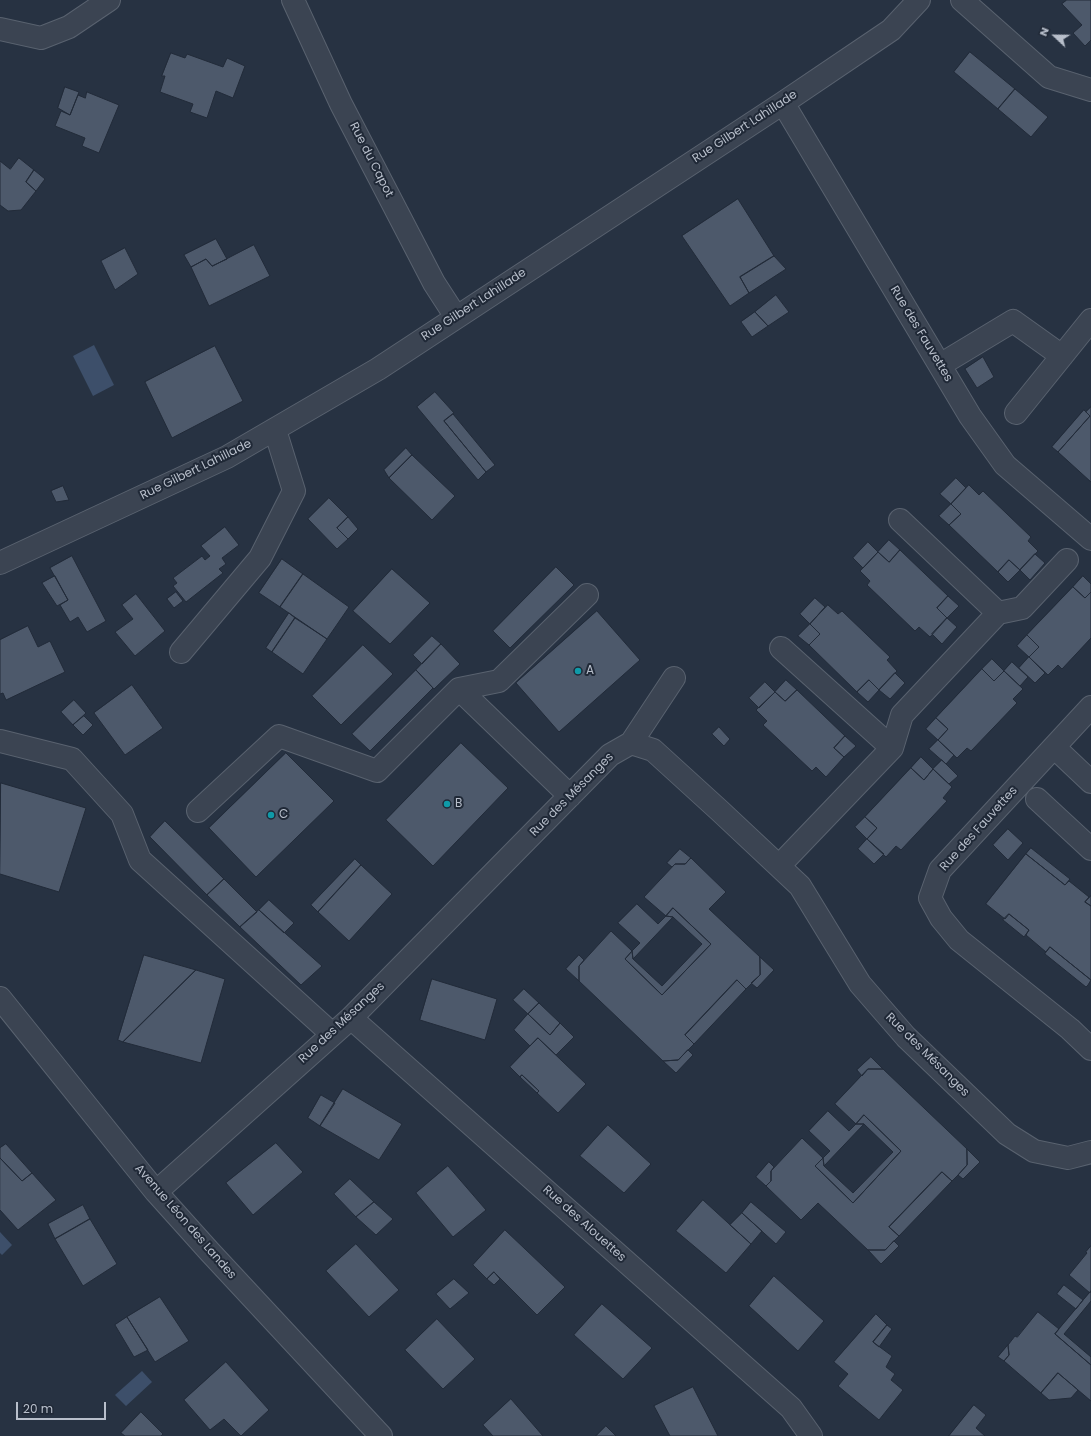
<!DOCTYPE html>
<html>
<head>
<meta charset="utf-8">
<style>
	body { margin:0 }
	#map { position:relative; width:1091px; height:1436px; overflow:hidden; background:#273242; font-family:Poppins,sans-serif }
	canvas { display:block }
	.north { position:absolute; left:1035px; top:16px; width:40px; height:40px; -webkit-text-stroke:3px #202937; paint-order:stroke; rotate:292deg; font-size:11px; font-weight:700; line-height:16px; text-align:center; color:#b8bfcb }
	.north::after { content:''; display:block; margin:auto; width:14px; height:18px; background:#b8bfcb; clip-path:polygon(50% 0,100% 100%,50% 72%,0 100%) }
	.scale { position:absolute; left:16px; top:1402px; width:90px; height:18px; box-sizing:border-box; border:2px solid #b8bfcb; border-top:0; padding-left:5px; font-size:12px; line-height:14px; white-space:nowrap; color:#b8bfcb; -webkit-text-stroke:3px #202937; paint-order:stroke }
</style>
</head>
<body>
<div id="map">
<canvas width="1091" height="1436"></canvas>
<div class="north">N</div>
<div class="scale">20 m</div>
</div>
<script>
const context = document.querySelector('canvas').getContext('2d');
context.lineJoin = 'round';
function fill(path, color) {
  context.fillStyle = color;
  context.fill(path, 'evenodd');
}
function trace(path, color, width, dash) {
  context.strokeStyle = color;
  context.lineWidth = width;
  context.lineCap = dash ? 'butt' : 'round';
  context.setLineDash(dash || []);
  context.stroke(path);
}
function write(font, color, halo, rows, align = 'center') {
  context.font = font + ' Poppins,sans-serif';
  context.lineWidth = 4;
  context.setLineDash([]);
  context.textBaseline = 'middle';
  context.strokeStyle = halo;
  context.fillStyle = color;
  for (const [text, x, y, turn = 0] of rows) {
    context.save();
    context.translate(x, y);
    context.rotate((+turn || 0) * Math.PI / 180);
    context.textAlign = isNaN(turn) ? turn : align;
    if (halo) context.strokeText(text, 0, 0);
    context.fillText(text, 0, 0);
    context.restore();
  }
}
fill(new Path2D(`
	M 94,345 L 114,385 L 93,396 L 73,356 Z
	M 0,1232 L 12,1245 L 2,1255 L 0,1253 Z
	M 142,1371 L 152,1382 L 126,1406 L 115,1395 Z`), '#3d4f6a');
const building = new Path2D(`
	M 1067,0 L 1091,0 L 1091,40 L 1085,46 L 1073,33 L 1082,25 L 1062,4 Z
	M 970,52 L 1015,89 L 998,109 L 954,72 Z
	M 171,53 L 185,58 L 187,54 L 223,67 L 227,58 L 245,66 L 233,98 L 216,91 L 207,118 L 190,112 L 193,104 L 160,92 L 165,76 L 162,76 Z
	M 65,87 L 79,92 L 70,115 L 58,108 Z
	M 1015,89 L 1048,117 L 1031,137 L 998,109 Z
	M 87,92 L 119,105 L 99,153 L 82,146 L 85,138 L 55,126 L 61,111 L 70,115 L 78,95 L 85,98 Z
	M 19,158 L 34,170 L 26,182 L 36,191 L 21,210 L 8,211 L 0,205 L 0,161 L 10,169 Z
	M 34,170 L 45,179 L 36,191 L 26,182 Z
	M 738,199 L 774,256 L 740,277 L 749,293 L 730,306 L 682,236 Z
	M 216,239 L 227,259 L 212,266 L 206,259 L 191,267 L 184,255 Z
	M 254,245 L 270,276 L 209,306 L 191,267 L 206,259 L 212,266 Z
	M 125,248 L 138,274 L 115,290 L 101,261 Z
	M 774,256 L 786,269 L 749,293 L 740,277 Z
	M 776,295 L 789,312 L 768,326 L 755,312 Z
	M 755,312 L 768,326 L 752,337 L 741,322 Z
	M 215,346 L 243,401 L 172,438 L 145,382 Z
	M 983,357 L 994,377 L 977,388 L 965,369 Z
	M 435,392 L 454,413 L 444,421 L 486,472 L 478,480 L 417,407 Z
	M 1091,407 L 1091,482 L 1058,452 L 1090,416 L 1086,412 Z
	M 1084,410 L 1090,416 L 1058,452 L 1052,447 Z
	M 453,414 L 495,465 L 486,472 L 444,421 Z
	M 406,448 L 412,455 L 389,478 L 384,470 Z
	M 412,455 L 455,496 L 432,520 L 389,478 Z
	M 956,478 L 966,488 L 951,504 L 940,494 Z
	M 969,485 L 979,495 L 983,491 L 1031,537 L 1028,541 L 1038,551 L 1020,570 L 1009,560 L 998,572 L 949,525 L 961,514 L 951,504 Z
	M 63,486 L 69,500 L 56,502 L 51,491 Z
	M 329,498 L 348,517 L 337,528 L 348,539 L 337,549 L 308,519 Z
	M 951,504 L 961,514 L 949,525 L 939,516 Z
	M 348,517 L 358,529 L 348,539 L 337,528 Z
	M 225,527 L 239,545 L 222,558 L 226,564 L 219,569 L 223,573 L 186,602 L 173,586 L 177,583 L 173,578 L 202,556 L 205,560 L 210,556 L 201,546 Z
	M 889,540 L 900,550 L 889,562 L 878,552 Z
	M 868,542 L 878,552 L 863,568 L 853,558 Z
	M 900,550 L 948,596 L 937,608 L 947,618 L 930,637 L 919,627 L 915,631 L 867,585 L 870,581 L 860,571 L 878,552 L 889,562 Z
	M 1035,554 L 1045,563 L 1030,580 L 1020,570 Z
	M 72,556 L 106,621 L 87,632 L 78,617 L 70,622 L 60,605 L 68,600 L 50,568 Z
	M 282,559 L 303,574 L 280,607 L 259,593 Z
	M 1009,560 L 1020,570 L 1008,582 L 998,572 Z
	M 556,567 L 574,585 L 510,648 L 493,631 Z
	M 392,569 L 430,603 L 390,644 L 353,611 Z
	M 303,574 L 349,607 L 327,639 L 280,607 Z
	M 55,576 L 68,600 L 57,606 L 42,583 Z
	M 1083,576 L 1091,584 L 1091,592 L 1085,598 L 1073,587 Z
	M 1073,587 L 1085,598 L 1091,592 L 1091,638 L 1062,669 L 1058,665 L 1048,675 L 1029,657 L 1039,647 L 1027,635 Z
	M 176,592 L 183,601 L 174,608 L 167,599 Z
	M 136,594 L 165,631 L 135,656 L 115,632 L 133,619 L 122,605 Z
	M 948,596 L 959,606 L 947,618 L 937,608 Z
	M 815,598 L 825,607 L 810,624 L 800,614 Z
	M 828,605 L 838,614 L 842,611 L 890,657 L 887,660 L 897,671 L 879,690 L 869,680 L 857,692 L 809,645 L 820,634 L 810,624 Z
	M 597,611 L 640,660 L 559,732 L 516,683 Z
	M 289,613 L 295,618 L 272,652 L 266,648 Z
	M 295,618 L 327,639 L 303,674 L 272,652 Z
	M 947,618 L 957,627 L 942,644 L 932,634 Z
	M 810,624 L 820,634 L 809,645 L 798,636 Z
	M 28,626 L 38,647 L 50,641 L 65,672 L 6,700 L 3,693 L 0,694 L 0,640 Z
	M 1027,635 L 1039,647 L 1029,657 L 1017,646 Z
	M 432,636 L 441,644 L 422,664 L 413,655 Z
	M 441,644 L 460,664 L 434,689 L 416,670 Z
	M 363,645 L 393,674 L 341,725 L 312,696 Z
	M 1029,657 L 1045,673 L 1035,683 L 1019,668 Z
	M 992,659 L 1004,671 L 994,681 L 982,669 Z
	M 1012,662 L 1028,677 L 1020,686 L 1004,671 Z
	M 982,669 L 994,681 L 1004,671 L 1023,689 L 1013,699 L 1017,703 L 971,751 L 967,748 L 957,758 L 938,740 L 948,729 L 936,718 Z
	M 416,670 L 433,688 L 370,751 L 352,734 Z
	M 895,673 L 905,683 L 890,699 L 879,690 Z
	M 786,680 L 797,690 L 785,701 L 775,692 Z
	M 869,680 L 879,690 L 868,702 L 857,692 Z
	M 765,682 L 775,692 L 759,708 L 749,698 Z
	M 132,685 L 163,728 L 125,755 L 94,713 Z
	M 797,690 L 845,736 L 834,748 L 844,757 L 826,777 L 816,767 L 812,771 L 763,725 L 767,721 L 756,710 L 775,692 L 785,701 Z
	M 74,700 L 86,713 L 73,725 L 61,712 Z
	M 84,716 L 93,725 L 83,735 L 73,725 Z
	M 936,718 L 948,729 L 938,740 L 926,729 Z
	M 719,727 L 730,739 L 724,746 L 712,734 Z
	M 845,736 L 856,746 L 844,757 L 834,748 Z
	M 938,740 L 954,755 L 946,764 L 929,749 Z
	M 461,743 L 508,788 L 433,866 L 386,820 Z
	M 286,753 L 334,801 L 256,877 L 209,828 Z
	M 921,757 L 933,769 L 924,780 L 911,768 Z
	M 942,760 L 958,776 L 949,784 L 933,769 Z
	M 911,768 L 924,780 L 933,769 L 952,787 L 943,798 L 947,801 L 901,850 L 896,846 L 886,857 L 867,839 L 877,828 L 865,817 Z
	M 1,783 L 86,808 L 59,892 L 0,874 Z
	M 865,817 L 877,828 L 867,839 L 855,827 Z
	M 165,821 L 224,879 L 207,895 L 150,837 Z
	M 1008,829 L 1023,843 L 1008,860 L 993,845 Z
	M 867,839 L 884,854 L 874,864 L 858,849 Z
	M 1031,848 L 1070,879 L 1065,885 L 1026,854 Z
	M 680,849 L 691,858 L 685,864 L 675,864 L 672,867 L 667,863 Z
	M 1026,854 L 1065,885 L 1069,881 L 1089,897 L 1085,902 L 1091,906 L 1091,980 L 1050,947 L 1046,952 L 1026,935 L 1029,930 L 1009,914 L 1005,919 L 986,904 Z
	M 691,858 L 726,892 L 709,909 L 760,957 L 760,975 L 746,989 L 737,980 L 685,1035 L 694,1044 L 678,1060 L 663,1061 L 579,981 L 579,966 L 611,931 L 632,951 L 625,959 L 662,995 L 711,944 L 673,908 L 666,916 L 644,897 L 675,864 L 685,864 Z
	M 355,859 L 361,865 L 318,912 L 311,905 Z
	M 361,865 L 392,894 L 349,941 L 318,912 Z
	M 224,879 L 257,912 L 240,927 L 207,895 Z
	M 1091,896 L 1091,906 L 1085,902 Z
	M 269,900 L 294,923 L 284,933 L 259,910 Z
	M 637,904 L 658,924 L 666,916 L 673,917 L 633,959 L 632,951 L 640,943 L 618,923 Z
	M 673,908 L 711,944 L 662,995 L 625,959 L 632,951 L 633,959 L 662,986 L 702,944 L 673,917 L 666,916 Z
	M 259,910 L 322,966 L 301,985 L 240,927 Z
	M 1009,914 L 1029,930 L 1024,937 L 1003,920 Z
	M 1050,947 L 1091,980 L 1088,985 L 1086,987 L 1045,954 Z
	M 144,955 L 196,970 L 123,1042 L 118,1040 Z
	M 579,955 L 584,960 L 579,966 L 579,981 L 566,969 Z
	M 760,957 L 774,970 L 757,988 L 751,983 L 760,975 Z
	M 196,970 L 225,979 L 201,1063 L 123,1042 Z
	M 432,979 L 497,999 L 485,1040 L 420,1020 Z
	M 737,980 L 746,989 L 694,1044 L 685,1035 Z
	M 524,989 L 539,1003 L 528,1014 L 513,1000 Z
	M 539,1003 L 560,1023 L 550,1035 L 528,1014 Z
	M 528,1014 L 550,1035 L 560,1023 L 574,1037 L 556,1055 L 538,1038 L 530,1046 L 514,1030 Z
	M 538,1038 L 586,1084 L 558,1113 L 537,1093 L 539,1091 L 522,1075 L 520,1077 L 510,1067 Z
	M 688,1050 L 693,1055 L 676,1073 L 663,1061 L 678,1060 Z
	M 871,1057 L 883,1069 L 868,1069 L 862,1076 L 857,1070 Z
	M 868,1069 L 883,1069 L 967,1149 L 967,1165 L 958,1175 L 952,1181 L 942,1172 L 889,1227 L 899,1236 L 885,1250 L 868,1250 L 818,1203 L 801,1220 L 766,1186 L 771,1181 L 771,1171 L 802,1138 L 823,1158 L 815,1166 L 853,1203 L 901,1151 L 864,1115 L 856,1124 L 835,1104 Z
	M 522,1075 L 539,1091 L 537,1093 L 520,1077 Z
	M 343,1089 L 402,1124 L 379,1160 L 320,1126 Z
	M 321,1095 L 335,1103 L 320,1126 L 308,1118 Z
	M 828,1111 L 849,1131 L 856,1124 L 864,1124 L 824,1166 L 823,1158 L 830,1151 L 809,1131 Z
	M 864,1115 L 901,1151 L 853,1203 L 815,1166 L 823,1158 L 824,1166 L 853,1193 L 893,1152 L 864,1124 L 856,1124 Z
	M 608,1125 L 651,1164 L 624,1193 L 580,1156 Z
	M 276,1143 L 303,1172 L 253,1215 L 226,1183 Z
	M 6,1144 L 32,1173 L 22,1181 L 0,1158 L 0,1148 Z
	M 967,1149 L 980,1162 L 963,1179 L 958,1175 L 967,1165 Z
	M 0,1158 L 22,1181 L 32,1173 L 56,1200 L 18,1230 L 0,1210 Z
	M 769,1162 L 774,1167 L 771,1171 L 771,1181 L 766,1186 L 756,1177 Z
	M 448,1166 L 486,1210 L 453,1237 L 416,1193 Z
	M 942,1172 L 952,1181 L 899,1236 L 889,1227 Z
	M 350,1179 L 374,1202 L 356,1217 L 334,1194 Z
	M 703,1200 L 751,1244 L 726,1273 L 676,1231 Z
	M 374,1202 L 393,1219 L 376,1235 L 356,1217 Z
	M 751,1202 L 786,1232 L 776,1244 L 742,1213 Z
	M 83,1205 L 90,1219 L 55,1239 L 48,1224 Z
	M 742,1213 L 762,1231 L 751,1244 L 730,1225 Z
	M 90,1219 L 117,1264 L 83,1286 L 55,1239 Z
	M 505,1230 L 565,1287 L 537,1315 L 494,1272 L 487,1279 L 473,1265 Z
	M 894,1241 L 899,1246 L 881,1264 L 868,1250 L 885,1250 Z
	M 356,1244 L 399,1290 L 369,1317 L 326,1271 Z
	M 1091,1246 L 1091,1291 L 1090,1293 L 1069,1275 L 1087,1253 L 1086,1252 Z
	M 494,1272 L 500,1279 L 494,1285 L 487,1279 Z
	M 774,1276 L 824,1321 L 798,1351 L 749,1306 Z
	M 454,1279 L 469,1293 L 450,1309 L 436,1294 Z
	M 1064,1285 L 1083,1300 L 1076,1309 L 1057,1294 Z
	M 1091,1291 L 1091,1301 L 1064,1334 L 1091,1357 L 1091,1365 L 1055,1334 Z
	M 160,1297 L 189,1341 L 155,1362 L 127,1317 Z
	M 602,1304 L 652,1348 L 623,1379 L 574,1335 Z
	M 1038,1312 L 1059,1329 L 1055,1334 L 1091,1365 L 1091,1401 L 1058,1373 L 1041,1393 L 1004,1361 L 1009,1355 L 1008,1345 L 1015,1336 L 1017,1337 Z
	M 876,1314 L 887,1325 L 873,1342 L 892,1356 L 886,1367 L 895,1374 L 891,1380 L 903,1390 L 879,1420 L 838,1386 L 848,1374 L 834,1362 Z
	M 127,1317 L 148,1350 L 134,1357 L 115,1325 Z
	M 437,1319 L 475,1359 L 443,1389 L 405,1350 Z
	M 887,1325 L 892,1329 L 879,1347 L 873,1342 Z
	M 1008,1345 L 1009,1355 L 1004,1361 L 998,1357 Z
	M 226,1362 L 269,1410 L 241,1436 L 224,1419 L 210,1430 L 184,1400 Z
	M 1058,1373 L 1078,1390 L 1071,1398 L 1049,1400 L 1041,1393 Z
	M 693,1387 L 718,1436 L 670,1436 L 654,1406 Z
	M 511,1399 L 543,1436 L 493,1436 L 483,1425 Z
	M 974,1405 L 986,1415 L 976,1428 L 985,1436 L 949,1436 Z
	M 141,1412 L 163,1434 L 161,1436 L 125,1436 L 121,1433 Z
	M 606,1426 L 616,1436 L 596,1436 Z`);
fill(building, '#4d596b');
trace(building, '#222b39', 1);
const minor = new Path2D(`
	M 293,0 L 341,104 L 434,283 L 456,317
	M 962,0 L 1049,77 L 1091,90
	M 0,29 L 41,38 L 69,27 L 109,0
	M 783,103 L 970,416 L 1005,465 L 1091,539
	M 940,365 L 1013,321 L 1062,356
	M 1016,413 L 1091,320
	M 900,520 L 998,613
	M 0,563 L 227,457 L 378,369 L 783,103 L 891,30 L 919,0
	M 781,648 L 892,748
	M 181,652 L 260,558 L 294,491 L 275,430
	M 459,689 L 570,796
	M 1091,707 L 940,870 L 930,898 L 941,918 L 959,940 L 1070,1029 L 1091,1049
	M 0,741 L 72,759 L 122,814 L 140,860 L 332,1034
	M 631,743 L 674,678
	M 1054,747 L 1091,782
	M 1037,799 L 1091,849
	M 198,811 L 279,736 L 377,771 L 459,689 L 499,681 L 587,595
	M 779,866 L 892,748 L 902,715 L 998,613 L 1022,608 L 1067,560
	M 0,998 L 156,1192 L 209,1251 L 381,1436
	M 351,1018 L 791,1408 L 811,1436
	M 156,1192 L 351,1018 L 610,755 L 631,743 L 653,750 L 720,811 L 800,886 L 860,984 L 906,1037 L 1007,1134 L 1034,1151 L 1068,1158 L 1091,1152`);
trace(minor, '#59626f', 24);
trace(minor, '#3b4452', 22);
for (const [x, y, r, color] of [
	[578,671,4,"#0f9aa8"],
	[447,804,4,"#0f9aa8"],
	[271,815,4,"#0f9aa8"]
]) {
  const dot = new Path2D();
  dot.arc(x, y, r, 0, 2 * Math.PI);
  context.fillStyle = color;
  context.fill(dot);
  trace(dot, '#202937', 1.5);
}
write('12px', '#b8bfcb', '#202937', [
	["Rue Gilbert Lahillade",745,127,-33],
	["Rue du Capot",371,160,63],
	["Rue Gilbert Lahillade",474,305,-33],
	["Rue des Fauvettes",921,334,59],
	["Rue Gilbert Lahillade",196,470,-26],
	["Rue des Mésanges",572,795,-45],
	["Rue des Fauvettes",979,829,-48],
	["Rue des Mésanges",342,1023,-43],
	["Rue des Mésanges",927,1055,45],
	["Avenue Léon des Landes",185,1222,49],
	["Rue des Alouettes",584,1224,42]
]);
write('12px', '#b8bfcb', '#202937', [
	["A",586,671],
	["B",455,804],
	["C",279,815]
], 'left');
</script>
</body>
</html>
